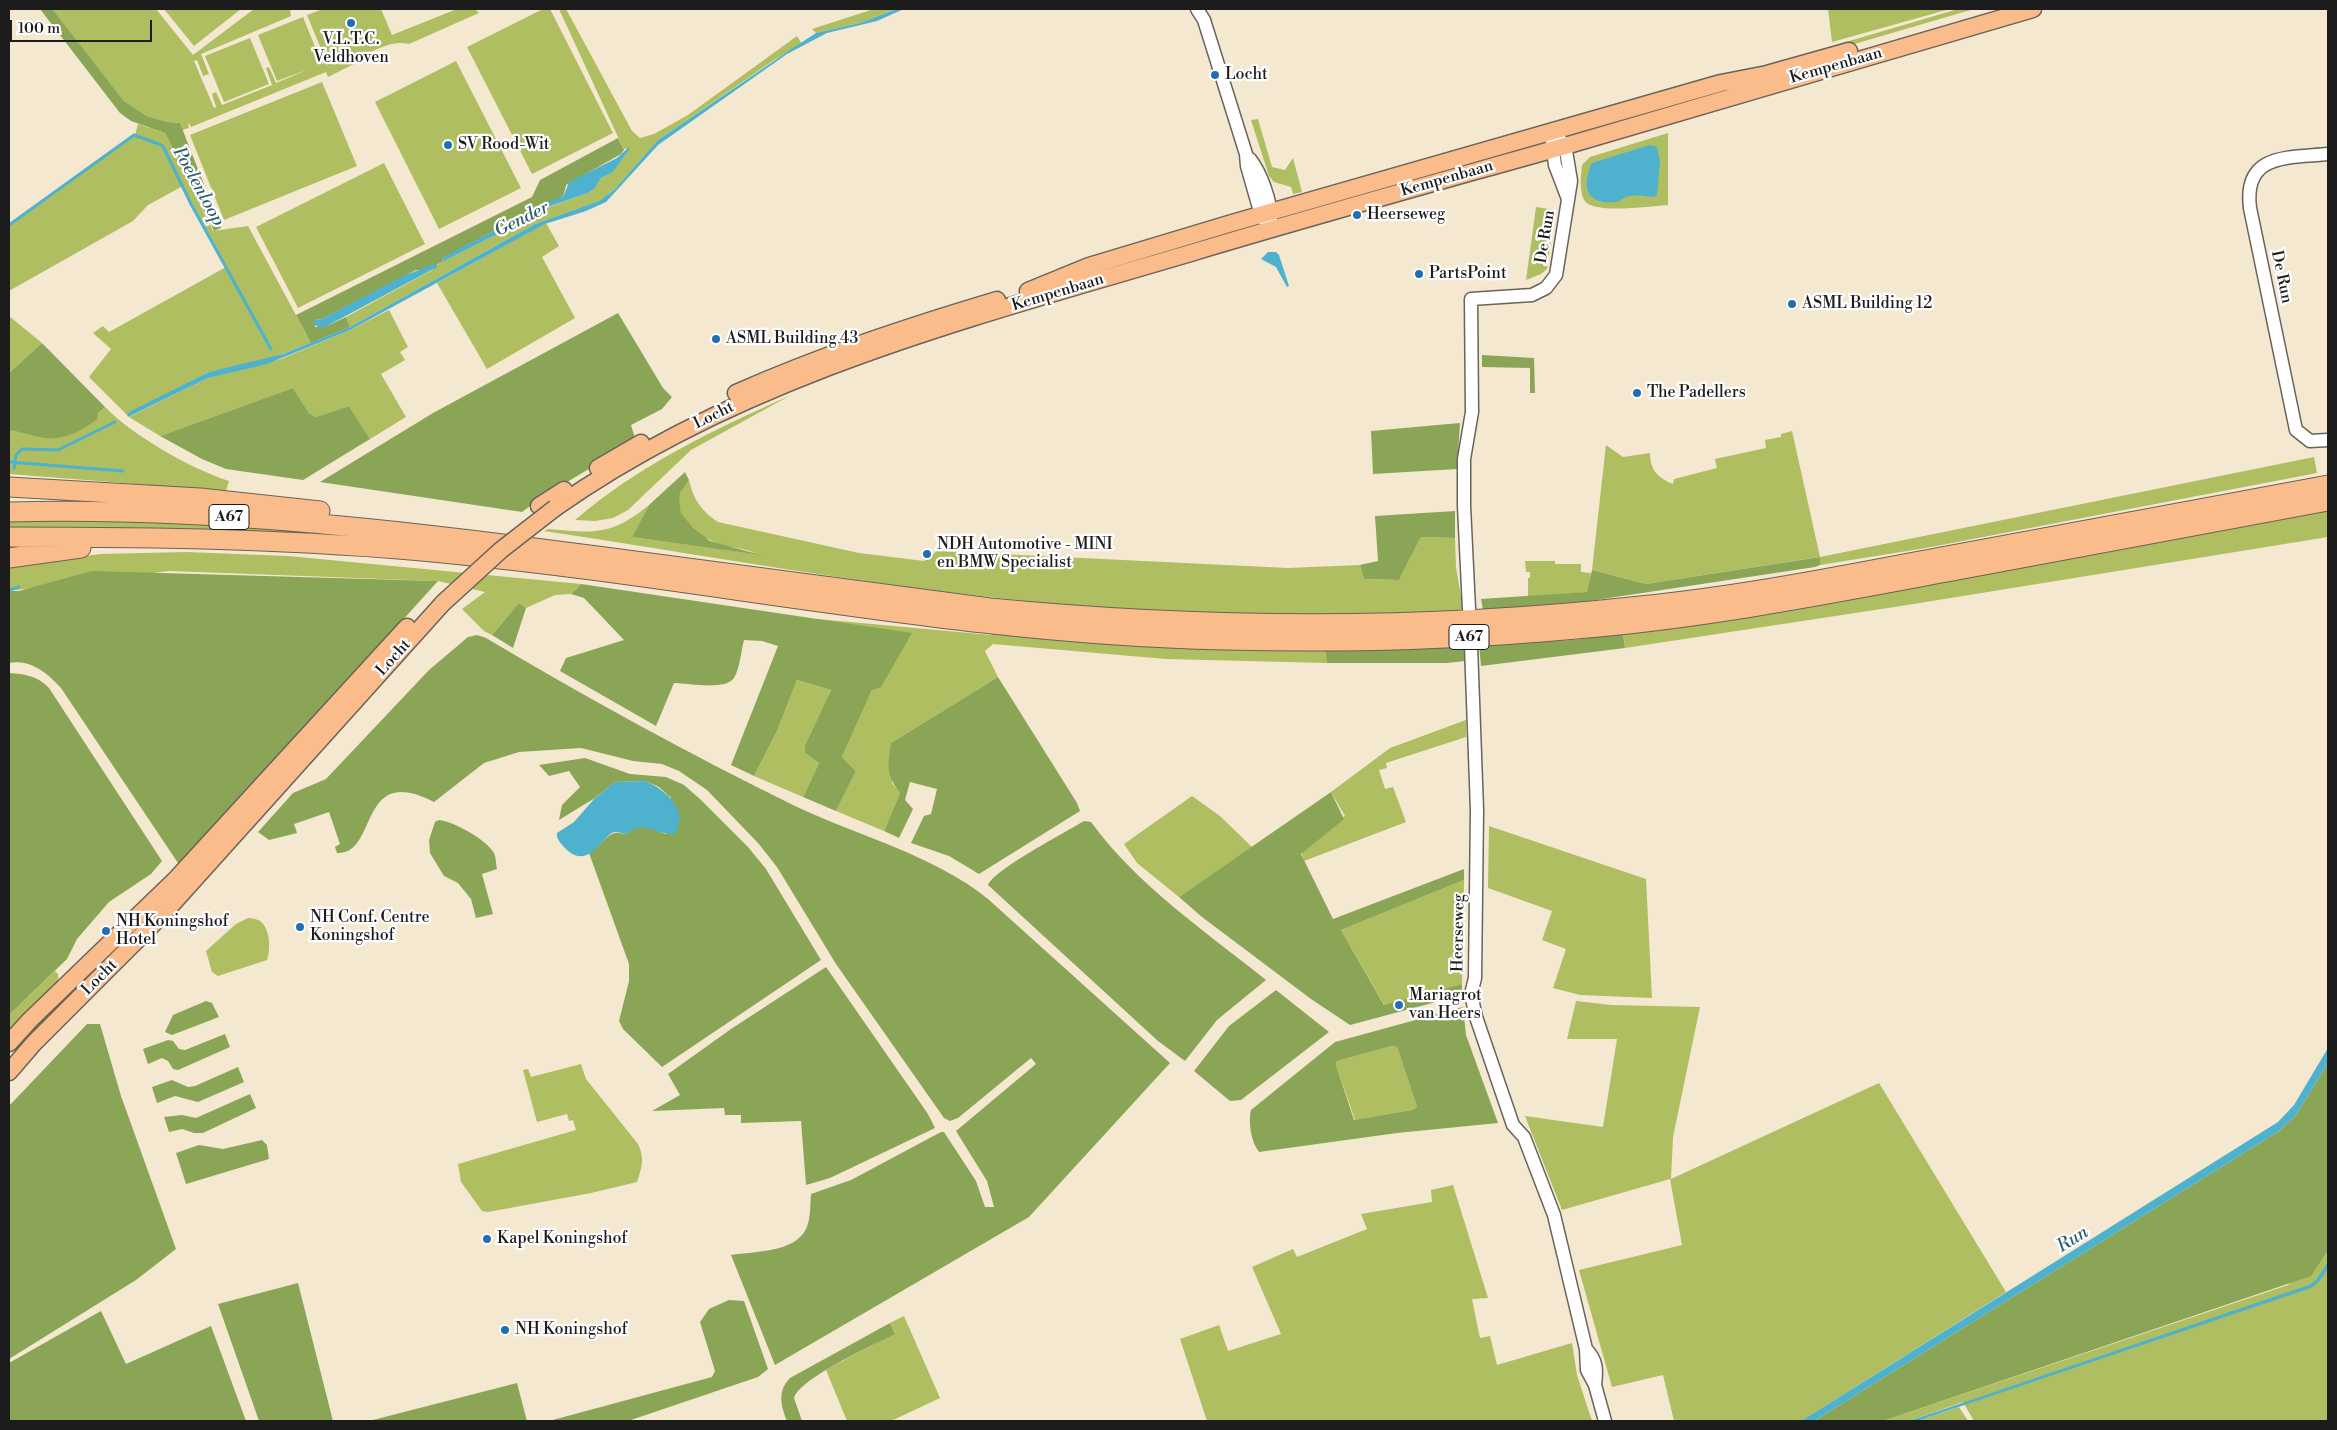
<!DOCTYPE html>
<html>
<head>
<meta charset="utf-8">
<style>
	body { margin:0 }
	#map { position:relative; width:2337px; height:1430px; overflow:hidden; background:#f5e8d1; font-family:"Libre Bodoni",serif }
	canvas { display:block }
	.frame { position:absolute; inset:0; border:10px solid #1c1c1c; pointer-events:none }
	.scale { position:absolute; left:10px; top:20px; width:142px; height:22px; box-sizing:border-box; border:2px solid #1c1c1c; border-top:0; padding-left:6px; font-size:15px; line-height:18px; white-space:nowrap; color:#1c1c1c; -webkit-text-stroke:4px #fff; paint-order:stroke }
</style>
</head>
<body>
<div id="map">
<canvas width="2337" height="1430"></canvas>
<div class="frame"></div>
<div class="scale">100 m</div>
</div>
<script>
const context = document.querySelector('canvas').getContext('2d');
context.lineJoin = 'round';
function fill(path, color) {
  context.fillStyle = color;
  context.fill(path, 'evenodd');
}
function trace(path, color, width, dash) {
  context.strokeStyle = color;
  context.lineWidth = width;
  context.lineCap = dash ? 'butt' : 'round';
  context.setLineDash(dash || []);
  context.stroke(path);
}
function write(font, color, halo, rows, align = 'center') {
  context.font = font + ' "Libre Bodoni",serif';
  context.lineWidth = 4.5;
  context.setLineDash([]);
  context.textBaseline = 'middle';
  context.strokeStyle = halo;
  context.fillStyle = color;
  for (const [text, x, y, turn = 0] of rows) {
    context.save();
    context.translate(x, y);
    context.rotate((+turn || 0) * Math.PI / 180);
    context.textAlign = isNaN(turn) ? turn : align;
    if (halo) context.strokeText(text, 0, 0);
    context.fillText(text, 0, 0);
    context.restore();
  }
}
fill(new Path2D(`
	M 51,9 L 156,9 L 193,55 L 254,9 L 290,9 L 291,16 L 303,11 L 201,54 L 209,74 L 203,76 L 197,60 L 194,61 L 214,108 L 216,107 L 212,94 L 216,92 L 222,105 L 272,85 L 266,68 L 269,67 L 276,83 L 309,69 L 277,81 L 258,35 L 303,17 L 322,64 L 351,52 L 326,61 L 307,15 L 323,9 L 381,9 L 392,35 L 457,9 L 475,9 L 479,13 L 409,44 C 395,40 378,48 365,55 L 367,61 L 364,59 L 328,77 L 326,72 L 191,127 L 188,122 L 189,128 L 182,130 L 180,123 L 167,122 L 147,116 L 124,101 Z
	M 164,9 L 241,9 L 194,46 Z
	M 543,9 L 550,9 L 613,133 L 532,174 L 467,47 Z
	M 559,9 L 566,9 L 632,131 L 640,138 L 654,134 L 688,115 L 797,36 L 802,44 L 774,60 L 658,140 L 614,190 L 599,201 L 535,224 L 350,327 L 346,317 L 432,270 L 438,264 L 535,215 L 538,211 L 588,193 L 595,188 L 601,178 L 613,172 L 629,150 L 625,148 L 624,150 Z
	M 874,9 L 897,9 L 860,23 L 816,33 L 812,29 Z
	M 1828,9 L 1950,9 L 1832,42 Z
	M 1958,9 L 1974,9 L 1779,66 L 1754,69 Z
	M 250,38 L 269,84 L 224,102 L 205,56 Z
	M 456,61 L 521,188 L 439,229 L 375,102 Z
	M 322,82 L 357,166 L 224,220 L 190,135 Z
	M 1258,119 L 1272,167 L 1285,170 L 1293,158 L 1302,192 L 1293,194 L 1291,187 L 1274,182 L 1269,176 L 1251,120 Z
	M 138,124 L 165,133 L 213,231 L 248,226 L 311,343 L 269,359 L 209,372 L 127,415 L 89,377 L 111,349 L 93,333 L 103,326 L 109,332 L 226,267 L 183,186 L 148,205 L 133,221 L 9,291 L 9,226 L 135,135 Z
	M 1668,133 L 1668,205 C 1651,206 1593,215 1584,200 C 1579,191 1581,175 1582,165 L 1590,157 Z
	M 384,163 L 425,244 L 298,308 L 256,227 Z
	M 1536,207 L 1555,210 L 1547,269 L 1541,274 L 1526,280 Z
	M 546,223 L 559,246 L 542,257 L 575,318 L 487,369 L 437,283 Z
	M 389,310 L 408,347 L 400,352 L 405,360 L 381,374 L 406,417 L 370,439 L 349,406 L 316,417 L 309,413 L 293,388 L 160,436 L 129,417 L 208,378 L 281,359 L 350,330 Z
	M 9,316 L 42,343 L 9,373 Z
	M 791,395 L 691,450 L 628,510 L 613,518 L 595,521 L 575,520 C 639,465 715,429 791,395 Z
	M 105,407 C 132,435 191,469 229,481 L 226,491 L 9,474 L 9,430 L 98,413 Z
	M 1792,431 L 1820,557 L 2314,457 L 2317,473 L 1926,548 L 1820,565 L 1819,557 L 1646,584 L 1592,570 L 1606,445 L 1623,457 L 1650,453 C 1650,470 1658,478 1673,484 L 1674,479 L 1717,468 L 1715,459 L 1766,448 L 1765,440 L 1781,437 L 1781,434 Z
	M 689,480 C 693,499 702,512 718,522 L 859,553 L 924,561 L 937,551 L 1288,568 L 1360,565 L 1364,579 L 1399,580 L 1421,537 L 1455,538 L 1456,567 L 1463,609 L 1443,613 C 1330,615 1216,617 1103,608 C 916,594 730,559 544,531 L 548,529 C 594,533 611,536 649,505 L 632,537 L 757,554 C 745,548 732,548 720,544 C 700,538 672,517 680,493 C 682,489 686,484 689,480 Z
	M 2328,511 L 2328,537 L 1901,606 L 1625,648 L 1623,633 L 1785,612 Z
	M 51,517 L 307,528 L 308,535 L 9,531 L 9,518 Z
	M 186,552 L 288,556 L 581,584 L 571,594 L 555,595 L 526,608 L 519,603 L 492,635 L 484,631 L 462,609 L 485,592 L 438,581 L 169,571 L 9,591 L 9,565 L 101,554 Z
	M 1525,561 L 1555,561 L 1555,564 L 1581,564 L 1581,572 L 1591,573 L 1588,592 L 1528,597 L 1528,578 L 1530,578 L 1530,572 L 1526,572 Z
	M 818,619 L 991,635 L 991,633 C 1102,642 1213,651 1325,651 L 1327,663 L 1166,659 L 993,644 L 985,651 L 998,677 L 891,743 L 892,783 L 900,793 L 884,831 L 836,811 L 856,771 L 842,757 L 872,690 Z
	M 797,680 L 831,690 L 805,745 L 805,753 L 819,763 L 803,797 L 754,776 L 777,731 Z
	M 1466,720 L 1466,737 L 1386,763 L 1387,768 L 1379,770 L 1385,789 L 1393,787 L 1406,822 L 1304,861 L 1301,851 L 1345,816 L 1331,792 L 1390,748 Z
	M 1192,796 L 1220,816 L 1252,847 L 1179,897 L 1137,863 L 1124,844 Z
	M 1489,826 L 1646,879 L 1652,998 L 1580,995 L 1553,988 L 1566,949 L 1542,940 L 1552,911 L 1488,888 Z
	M 1464,880 L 1462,984 L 1385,1006 L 1341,930 Z
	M 248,918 C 251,918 257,919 260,921 C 270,928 271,949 267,960 L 218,976 L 212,972 L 206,951 L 236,924 Z
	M 55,971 L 58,974 L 59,984 L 9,1034 L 9,1015 Z
	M 1576,1001 L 1611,1005 L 1700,1007 L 1673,1137 L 1671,1179 L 1879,1083 L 2006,1292 L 1801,1421 L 1674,1421 L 1663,1375 L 1612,1387 L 1579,1270 L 1682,1245 L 1670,1179 L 1562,1210 L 1525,1116 L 1603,1127 L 1617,1039 L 1567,1039 Z
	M 1392,1046 L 1397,1047 L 1417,1107 L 1412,1110 L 1355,1120 L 1336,1065 L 1337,1061 Z
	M 581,1064 L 586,1079 L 638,1144 C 645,1159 642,1167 637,1182 L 591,1193 L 488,1212 L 482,1211 L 461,1182 L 458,1164 L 576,1130 L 573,1120 L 569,1121 L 567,1114 L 537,1122 L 523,1070 L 528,1069 L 531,1077 Z
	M 1453,1185 L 1488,1298 L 1472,1299 L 1480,1338 L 1490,1336 L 1497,1365 L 1572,1343 L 1577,1375 L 1592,1421 L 1207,1421 L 1180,1339 L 1219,1325 L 1228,1351 L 1281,1334 L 1252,1267 L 1293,1249 L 1297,1257 L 1367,1229 L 1361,1214 L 1432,1202 L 1431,1190 Z
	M 2328,1248 L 2328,1421 L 1974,1421 L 1963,1402 L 1909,1421 L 1883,1421 L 2288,1285 Z
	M 904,1316 L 940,1398 L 891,1421 L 847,1421 L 826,1370 L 895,1333 L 890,1323 Z
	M 1959,1407 L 1968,1421 L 1917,1421 Z`), '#aebe60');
fill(new Path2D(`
	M 40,9 L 52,9 L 124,101 L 147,116 L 167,122 L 180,123 L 221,228 L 214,231 L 165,133 L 131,121 L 120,113 Z
	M 618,138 L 624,150 L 621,154 L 566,185 L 564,194 L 559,199 L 542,209 L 533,210 L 443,258 L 442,262 L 424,270 L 416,270 L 322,319 L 315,320 L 315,327 L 327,326 L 346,317 L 350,327 L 311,343 L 296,315 L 532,197 L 540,180 Z
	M 618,313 L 663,388 L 672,397 L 662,409 L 631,425 L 636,441 L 542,497 L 522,512 L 320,482 L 433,413 Z
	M 42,343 L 105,407 L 98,413 L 97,419 C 80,432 61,442 39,437 C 29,435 19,431 9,430 L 9,373 Z
	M 1482,355 L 1534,358 L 1535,393 L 1530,393 L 1530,368 L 1482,367 Z
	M 293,388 L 309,413 L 316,417 L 349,406 L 370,439 L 303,480 L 226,469 L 202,459 L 160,436 Z
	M 1460,423 L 1457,469 L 1373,474 L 1371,431 Z
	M 685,472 L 689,480 L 680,493 L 679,502 L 681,513 L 692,527 L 710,541 L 761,555 L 632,537 L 649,505 Z
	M 1455,511 L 1455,538 L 1421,537 L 1399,580 L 1364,579 L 1360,565 L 1378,561 L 1375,516 Z
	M 1820,557 L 1820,565 L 1815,567 L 1589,601 L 1483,610 L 1481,599 L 1587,592 L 1592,570 L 1646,584 Z
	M 92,571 L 438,581 L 180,866 L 61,688 C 47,673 31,659 9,663 L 9,591 L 19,591 Z
	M 581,584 L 912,633 L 881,687 L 872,690 L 842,757 L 856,771 L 836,811 L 803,797 L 819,763 L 805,753 L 805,745 L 831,690 L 797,680 L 777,731 L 754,776 L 731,765 L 778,646 L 762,641 L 744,640 C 741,651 740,668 734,678 C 725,691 688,683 674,683 L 656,726 L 560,671 L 566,658 L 624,640 L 584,598 L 571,594 Z
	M 519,603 L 526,608 L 513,648 L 492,635 Z
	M 1623,633 L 1625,648 L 1481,666 L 1479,645 L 1573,640 Z
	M 477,635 L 486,638 C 587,698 689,754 795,806 C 858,836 934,855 988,899 L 1170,1063 L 1029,1217 L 775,1365 L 731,1255 C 755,1251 794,1253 806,1229 C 811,1218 810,1205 811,1194 L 851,1180 L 941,1132 L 944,1132 L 976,1181 L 985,1207 L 994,1207 L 987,1181 L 956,1131 L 1036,1064 L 1031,1058 L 958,1118 L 950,1121 L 944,1118 L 836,964 L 777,867 L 758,843 L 707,790 L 679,771 L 662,764 L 633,761 L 581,748 L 519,752 L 484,763 L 434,802 C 357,762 379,855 337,853 L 335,847 L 340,844 L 329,812 L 294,824 L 297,833 L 269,840 L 258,832 L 293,793 L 326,779 L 429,670 L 468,637 Z
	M 1465,646 L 1466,661 L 1446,663 L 1327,663 L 1325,651 Z
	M 9,673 C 25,674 38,676 49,688 L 162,861 L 151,874 L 109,902 L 77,939 L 67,959 L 9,1015 Z
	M 998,677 L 1077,803 L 1080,811 L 979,874 L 949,856 L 911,843 L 924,816 L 931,814 L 937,789 L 910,782 L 905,800 L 913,809 L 899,838 L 884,831 L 900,793 C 885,773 888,766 891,743 Z
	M 585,758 L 630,774 L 666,777 L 684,785 L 701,800 L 748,847 L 766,869 L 821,960 L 662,1067 L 623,1029 L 619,1021 L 629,981 L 629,964 L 589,853 C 598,849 607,834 615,833 C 618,832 623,834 627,834 C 642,822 649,828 666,834 L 671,798 L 659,787 L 646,781 L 615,782 L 595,798 L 559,820 L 562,805 L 580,787 L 569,771 L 549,776 L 539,765 Z
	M 1331,792 L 1344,819 L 1301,854 L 1333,919 L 1464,869 L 1464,880 L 1341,930 L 1384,1005 L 1462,984 L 1462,995 L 1350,1025 L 1311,999 L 1202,917 L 1179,897 Z
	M 439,820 C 453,821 487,840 494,853 C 496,857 496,864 497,869 L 482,874 L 493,914 L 476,918 L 471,899 L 458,883 L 444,876 L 430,853 L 429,840 L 435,822 Z
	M 1084,821 L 1091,822 C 1138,886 1205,931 1266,980 L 1217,1020 L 1185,1061 L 1158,1041 L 988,885 C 995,869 1066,832 1084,821 Z
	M 826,967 L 928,1114 L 935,1128 L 830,1178 L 806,1185 L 801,1121 L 741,1123 L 741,1115 L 725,1115 L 724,1108 L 652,1111 L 680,1095 L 668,1074 L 731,1029 Z
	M 1276,990 L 1329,1032 L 1241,1100 L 1230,1101 L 1194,1071 L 1229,1026 Z
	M 206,1001 L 212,1003 L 219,1017 L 172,1035 L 165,1032 L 173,1015 Z
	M 1463,1007 L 1466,1035 L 1498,1123 L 1397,1133 L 1259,1152 C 1251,1142 1248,1122 1251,1110 L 1335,1042 ZM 1392,1046 L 1397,1047 L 1417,1107 L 1412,1110 L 1354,1120 L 1336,1065 L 1337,1061 Z
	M 87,1024 L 100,1024 L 121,1096 L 176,1249 L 136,1280 L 9,1359 L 9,1106 Z
	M 225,1034 L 230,1047 L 178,1070 L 173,1069 L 168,1061 L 162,1058 L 148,1064 L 143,1049 L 168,1040 L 173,1041 L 179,1049 L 185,1050 Z
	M 2328,1063 L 2328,1250 L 2311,1276 L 1883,1421 L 1814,1421 L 2279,1131 L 2296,1115 Z
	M 238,1067 L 244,1082 L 198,1102 L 175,1096 L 157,1103 L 152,1087 L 172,1080 L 188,1087 L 195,1086 Z
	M 250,1094 L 256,1108 L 203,1133 L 194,1133 L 182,1129 L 169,1132 L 164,1117 L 182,1115 L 196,1118 Z
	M 262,1140 L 267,1145 L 269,1159 L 186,1184 L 176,1153 L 199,1145 L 223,1149 Z
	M 298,1283 L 333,1421 L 259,1421 L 218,1304 Z
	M 729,1300 L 744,1301 L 768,1369 L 758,1377 L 628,1421 L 549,1421 L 712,1377 L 715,1371 L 700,1322 L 709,1309 Z
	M 101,1311 L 126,1364 L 211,1326 L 246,1421 L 9,1421 L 9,1363 Z
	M 890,1323 L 895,1334 C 874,1345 800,1378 794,1398 L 802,1421 L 787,1421 C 781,1406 777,1391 790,1378 Z
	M 517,1383 L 527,1421 L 369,1421 Z`), '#8aa556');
fill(new Path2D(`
	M 897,9 L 904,9 L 877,21 L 827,33 L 787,54 L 658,145 L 606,202 L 586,211 L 545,224 L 350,330 L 267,364 L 208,378 L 128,417 L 127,415 L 131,411 L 209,372 L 283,354 L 350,327 L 535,224 L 599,201 L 614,190 L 658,140 L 793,48 L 816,33 L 860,23 Z
	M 1650,145 L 1657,147 L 1660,162 L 1657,195 L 1654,197 C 1646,196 1637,195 1630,196 C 1625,196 1621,201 1616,202 C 1586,205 1581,187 1592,163 Z
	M 629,147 L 629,150 L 613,172 L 601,178 L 595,188 L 588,193 L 542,209 L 542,206 L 564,195 L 569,182 L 617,158 Z
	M 536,209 L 538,211 L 535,215 L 442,262 L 443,258 L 453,252 Z
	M 1268,252 L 1276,252 L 1279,255 L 1289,286 L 1287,287 L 1276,267 L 1261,259 Z
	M 437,263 L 437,267 L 327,326 L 320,328 L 313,324 L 315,320 L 322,319 L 403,276 Z
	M 646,781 C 667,791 689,810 675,834 C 654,835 646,819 627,834 C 624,834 619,832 615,832 C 603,833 589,875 563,846 C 560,842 556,838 557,833 L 574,822 L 594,799 L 615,782 Z
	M 2328,1048 L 2328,1063 L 2296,1115 L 2279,1131 L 1814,1421 L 1801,1421 L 2278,1122 L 2294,1105 Z
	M 2328,1262 C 2328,1273 2320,1282 2311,1288 L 1917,1421 L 1909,1421 L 2309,1285 L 2316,1280 Z`), '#4eb1cd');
trace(new Path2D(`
	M 9,225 L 134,135 L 159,144 L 163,146 L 191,204 L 271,349
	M 9,462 L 123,471
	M 14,468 L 16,455 L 22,449 L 58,450 L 115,422
	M 9,590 L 19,587`), '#4eb1cd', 3);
const minor = new Path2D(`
	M 1197,9 L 1204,20 L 1246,154 L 1247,166 L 1261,215 L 1265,221
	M 1552,142 L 1555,165 L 1568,199
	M 2328,154 C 2288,158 2243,153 2250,208 L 2296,430 L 2310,441 L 2328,440
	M 1250,159 C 1261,173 1271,201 1271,219
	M 1469,609 L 1464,506 L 1464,459 L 1472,412 L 1471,299 L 1532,295 L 1546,288 L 1556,275 L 1571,181 L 1565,145 L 1553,132
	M 1471,646 L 1477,810 L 1475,978 L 1471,994 L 1476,1017 L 1513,1125 L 1524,1137 L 1554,1215 L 1586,1349 L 1587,1370 L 1595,1385 L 1605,1421
	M 1586,1349 C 1597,1360 1597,1370 1595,1385`);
const major = new Path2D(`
	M 1028,291 L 1089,266 L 1232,223 L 1721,83 L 1767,74 L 1849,51
	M 736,393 C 822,355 907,327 997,300
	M 598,468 L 641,443
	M 539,506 L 564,490
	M 555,508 C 745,374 975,317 1194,252 C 1317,215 1441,181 1565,146 C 1721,101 1877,54 2033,9
	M 9,1043 L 30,1020 L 177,878 L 407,627
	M 9,1072 L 34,1043 L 166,911 L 443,603`);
const highway = new Path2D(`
	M 9,487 L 200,498 L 320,511
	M 9,512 C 206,507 402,530 597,556 C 728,573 859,591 990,608 C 1207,629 1424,630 1640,606 C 1741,596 1841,576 1941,557 C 2070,533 2199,509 2328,485
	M 9,537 C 154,537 298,539 443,553 C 704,578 961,635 1224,640 C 1341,643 1459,640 1576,629 C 1701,619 1824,595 1947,572 C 2074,549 2201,525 2328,501
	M 9,558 L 81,548`);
trace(minor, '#68635b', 15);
trace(major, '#68635b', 19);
trace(highway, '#68635b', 21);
trace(minor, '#fff', 12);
trace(major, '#f9bc8a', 16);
trace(highway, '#f9bc8a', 19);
const majorBridge = new Path2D(`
	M 443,603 L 501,550 L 555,508`);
trace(majorBridge, '#68635b', 19, []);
trace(majorBridge, '#f9bc8a', 16);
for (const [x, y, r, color] of [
	[351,23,5,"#1f6fb2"],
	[1215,75,5,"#1f6fb2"],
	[448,145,5,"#1f6fb2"],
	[1357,215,5,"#1f6fb2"],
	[1419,274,5,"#1f6fb2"],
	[1792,304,5,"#1f6fb2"],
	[716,339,5,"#1f6fb2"],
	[1637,393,5,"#1f6fb2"],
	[927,554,5,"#1f6fb2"],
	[300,927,5,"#1f6fb2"],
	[106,931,5,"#1f6fb2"],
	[1399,1005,5,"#1f6fb2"],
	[487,1239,5,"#1f6fb2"],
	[505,1330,5,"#1f6fb2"]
]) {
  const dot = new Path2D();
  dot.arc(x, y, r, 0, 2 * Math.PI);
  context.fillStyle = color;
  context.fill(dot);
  trace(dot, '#fff', 2);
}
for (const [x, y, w] of [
	[229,517,40],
	[1469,637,40]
]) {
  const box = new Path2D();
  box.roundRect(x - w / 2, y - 12.5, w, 25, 4);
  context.fillStyle = '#fff';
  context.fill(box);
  trace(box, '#1c1c1c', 1);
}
write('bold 15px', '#1c1c1c', null, [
	["A67",229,517],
	["A67",1469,637]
]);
write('16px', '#1c1c1c', '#fff', [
	["V.L.T.C.",351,40,"center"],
	["Veldhoven",351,58,"center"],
	["Locht",1225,75],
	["SV Rood-Wit",458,145],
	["Heerseweg",1367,215],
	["PartsPoint",1429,274],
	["ASML Building 12",1802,304],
	["ASML Building 43",726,339],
	["The Padellers",1647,393],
	["NDH Automotive - MINI",937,545],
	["en BMW Specialist",937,563],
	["NH Conf. Centre",310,918],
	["Koningshof",310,936],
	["NH Koningshof",116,922],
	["Hotel",116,940],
	["Mariagrot",1409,996],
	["van Heers",1409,1014],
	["Kapel Koningshof",497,1239],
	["NH Koningshof",515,1330]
], 'left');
write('16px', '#1c1c1c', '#fff', [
	["Kempenbaan",1836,66,-16],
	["Kempenbaan",1447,179,-16],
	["De Run",1546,237,-81],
	["De Run",2281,277,78],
	["Kempenbaan",1058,293,-17],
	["Locht",714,416,-26],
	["Locht",394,658,-48],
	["Heerseweg",1459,933,-89],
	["Locht",100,978,-45]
]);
write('italic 18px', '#325f6c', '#fff', [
	["Poelenloop",198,187,61],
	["Gender",522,220,-26],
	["Run",2073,1240,-32]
]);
</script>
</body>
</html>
